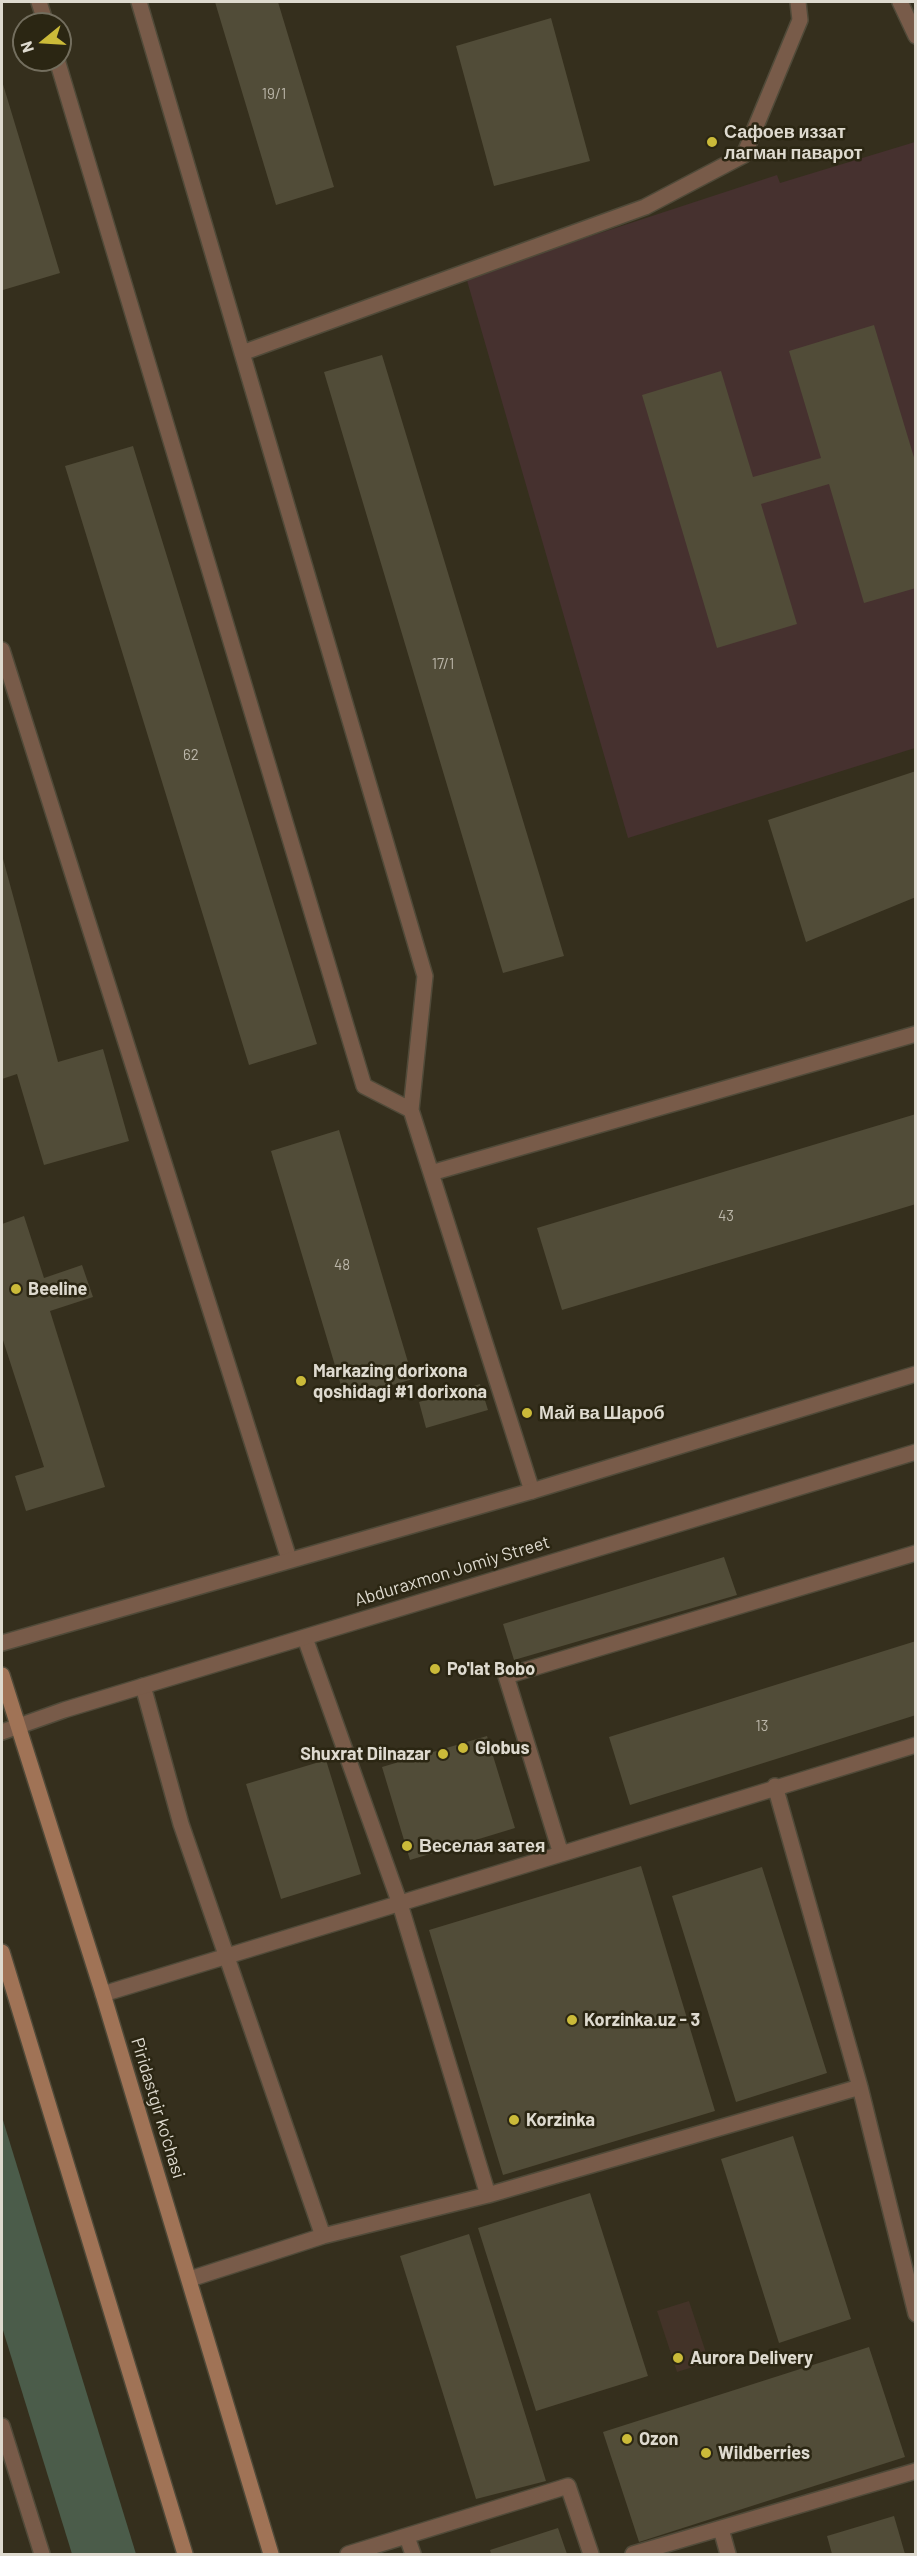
<!DOCTYPE html>
<html>
<head>
<meta charset="utf-8">
<style>
	body { margin:0 }
	#map { position:relative; width:917px; height:2556px; overflow:hidden; background:#352f1d; font-family:Barlow,sans-serif }
	canvas { display:block }
	.frame { position:absolute; inset:0; border:3px solid #dedacf; pointer-events:none }
	.north { position:absolute; left:12px; top:12px; width:60px; height:60px; box-sizing:border-box; background:#2b2613; border:2px solid #736e5e; border-radius:50%; rotate:252deg; font-size:16px; font-weight:700; line-height:24px; text-align:center; color:#dedacf }
	.north::after { content:''; display:block; margin:auto; width:21px; height:27px; background:#cbba39; clip-path:polygon(50% 0,100% 100%,50% 72%,0 100%) }
</style>
</head>
<body>
<div id="map">
<canvas width="917" height="2556"></canvas>
<div class="frame"></div>
<div class="north">N</div>
</div>
<script>
const context = document.querySelector('canvas').getContext('2d');
context.lineJoin = 'round';
function fill(path, color) {
  context.fillStyle = color;
  context.fill(path, 'evenodd');
}
function trace(path, color, width, dash) {
  context.strokeStyle = color;
  context.lineWidth = width;
  context.lineCap = dash ? 'butt' : 'round';
  context.setLineDash(dash || []);
  context.stroke(path);
}
function write(font, color, halo, rows, align = 'center') {
  context.font = font + ' Barlow,sans-serif';
  context.lineWidth = 5;
  context.setLineDash([]);
  context.textBaseline = 'middle';
  context.strokeStyle = halo;
  context.fillStyle = color;
  for (const [text, x, y, turn = 0] of rows) {
    context.save();
    context.translate(x, y);
    context.rotate((+turn || 0) * Math.PI / 180);
    context.textAlign = isNaN(turn) ? turn : align;
    if (halo) context.strokeText(text, 0, 0);
    context.fillText(text, 0, 0);
    context.restore();
  }
}
fill(new Path2D(`
	M 689,2301 L 709,2362 L 677,2372 L 657,2311 Z`), '#433328');
fill(new Path2D(`
	M 915,142 L 915,748 L 628,838 L 466,277 L 777,175 L 780,183 Z`), '#46312f');
fill(new Path2D(`
	M 2,2117 L 136,2554 L 72,2554 L 2,2327 Z`), '#4b5c4a');
fill(new Path2D(`
	M 215,2 L 278,2 L 334,187 L 276,205 Z
	M 551,18 L 590,161 L 494,186 L 456,46 Z
	M 2,81 L 60,273 L 3,290 L 2,285 Z
	M 874,325 L 916,464 L 916,588 L 864,603 L 829,484 L 761,504 L 797,624 L 717,648 L 642,395 L 721,371 L 753,477 L 821,458 L 789,351 Z
	M 382,355 L 564,956 L 503,973 L 324,372 Z
	M 133,446 L 317,1044 L 249,1065 L 65,466 Z
	M 916,771 L 916,897 L 806,942 L 768,820 Z
	M 2,855 L 58,1062 L 103,1049 L 129,1141 L 44,1165 L 17,1074 L 2,1079 Z
	M 916,1114 L 916,1204 L 562,1310 L 537,1228 Z
	M 339,1130 L 413,1379 L 345,1399 L 271,1151 Z
	M 24,1216 L 44,1278 L 82,1265 L 93,1297 L 50,1311 L 105,1487 L 26,1511 L 15,1476 L 44,1467 L 2,1337 L 2,1224 Z
	M 480,1384 L 488,1410 L 426,1428 L 419,1402 Z
	M 724,1557 L 737,1595 L 514,1660 L 503,1624 Z
	M 916,1641 L 916,1715 L 630,1805 L 609,1737 Z
	M 487,1736 L 515,1828 L 410,1860 L 382,1767 Z
	M 326,1760 L 361,1874 L 281,1899 L 246,1784 Z
	M 641,1866 L 715,2111 L 503,2175 L 429,1930 Z
	M 762,1867 L 827,2073 L 736,2102 L 672,1896 Z
	M 793,2136 L 851,2319 L 779,2343 L 721,2159 Z
	M 590,2193 L 648,2376 L 536,2411 L 478,2228 Z
	M 469,2234 L 546,2481 L 476,2499 L 400,2256 Z
	M 869,2347 L 905,2457 L 639,2542 L 603,2432 Z
	M 894,2516 L 905,2554 L 832,2554 L 827,2536 Z
	M 558,2528 L 567,2554 L 491,2554 L 490,2550 Z`), '#514c38');
const service = new Path2D(`
	M 39,2 L 46,24
	M 139,2 L 425,976 L 411,1110
	M 900,2 L 916,36
	M 57,60 L 364,1086 L 411,1110 L 532,1491
	M 242,353 L 645,207 L 744,155 L 800,20 L 798,2
	M 2,650 L 289,1559
	M 431,1173 L 916,1034
	M 916,1553 L 506,1676 L 561,1854 L 916,1745
	M 305,1638 L 400,1904 L 488,2195
	M 143,1686 L 181,1824 L 323,2236
	M 775,1786 L 860,2087 L 916,2314
	M 103,1994 L 561,1854
	M 190,2279 L 323,2236 L 488,2195 L 860,2087
	M 2,2426 L 42,2554
	M 721,2529 L 728,2554
	M 407,2537 L 413,2554
	M 348,2554 L 568,2486 L 591,2554
	M 633,2554 L 916,2471`);
const tertiary = new Path2D(`
	M 2,1643 L 532,1491 L 916,1374
	M 2,1732 L 64,1710 L 916,1452`);
const secondary = new Path2D(`
	M 2,1675 L 103,1994 L 271,2554
	M 2,1952 L 185,2554`);
trace(service, '#504a39', 18);
trace(tertiary, '#504a39', 18);
trace(secondary, '#504a39', 18);
trace(service, '#785b49', 15);
trace(tertiary, '#785b49', 15);
trace(secondary, '#a07356', 15);
for (const [x, y, r, color] of [
	[712,142,6,"#cbba39"],
	[16,1289,6,"#cbba39"],
	[301,1381,6,"#cbba39"],
	[527,1413,6,"#cbba39"],
	[435,1669,6,"#cbba39"],
	[463,1748,6,"#cbba39"],
	[443,1754,6,"#cbba39"],
	[407,1846,6,"#cbba39"],
	[572,2020,6,"#cbba39"],
	[514,2120,6,"#cbba39"],
	[678,2358,6,"#cbba39"],
	[627,2439,6,"#cbba39"],
	[706,2453,6,"#cbba39"]
]) {
  const dot = new Path2D();
  dot.arc(x, y, r, 0, 2 * Math.PI);
  context.fillStyle = color;
  context.fill(dot);
  trace(dot, '#2b2613', 2);
}
write('15px', '#bbb6a9', null, [
	["19/1",274,94],
	["17/1",443,664],
	["62",191,755],
	["43",726,1216],
	["48",342,1265],
	["13",762,1726]
]);
write('bold 18px', '#dedacf', '#2b2613', [
	["Сафоев иззат",724,132],
	["лагман паварот",724,153],
	["Beeline",28,1289],
	["Markazing dorixona",313,1371],
	["qoshidagi #1 dorixona",313,1392],
	["Май ва Шароб",539,1413],
	["Po'lat Bobo",447,1669],
	["Globus",475,1748],
	["Shuxrat Dilnazar",431,1754,"right"],
	["Веселая затея",419,1846],
	["Korzinka.uz - 3",584,2020],
	["Korzinka",526,2120],
	["Aurora Delivery",690,2358],
	["Ozon",639,2439],
	["Wildberries",718,2453]
], 'left');
write('18px', '#dedacf', '#2b2613', [
	["Abduraxmon Jomiy Street",452,1571,-17],
	["Piridastgir ko'chasi",158,2108,73]
]);
</script>
</body>
</html>
